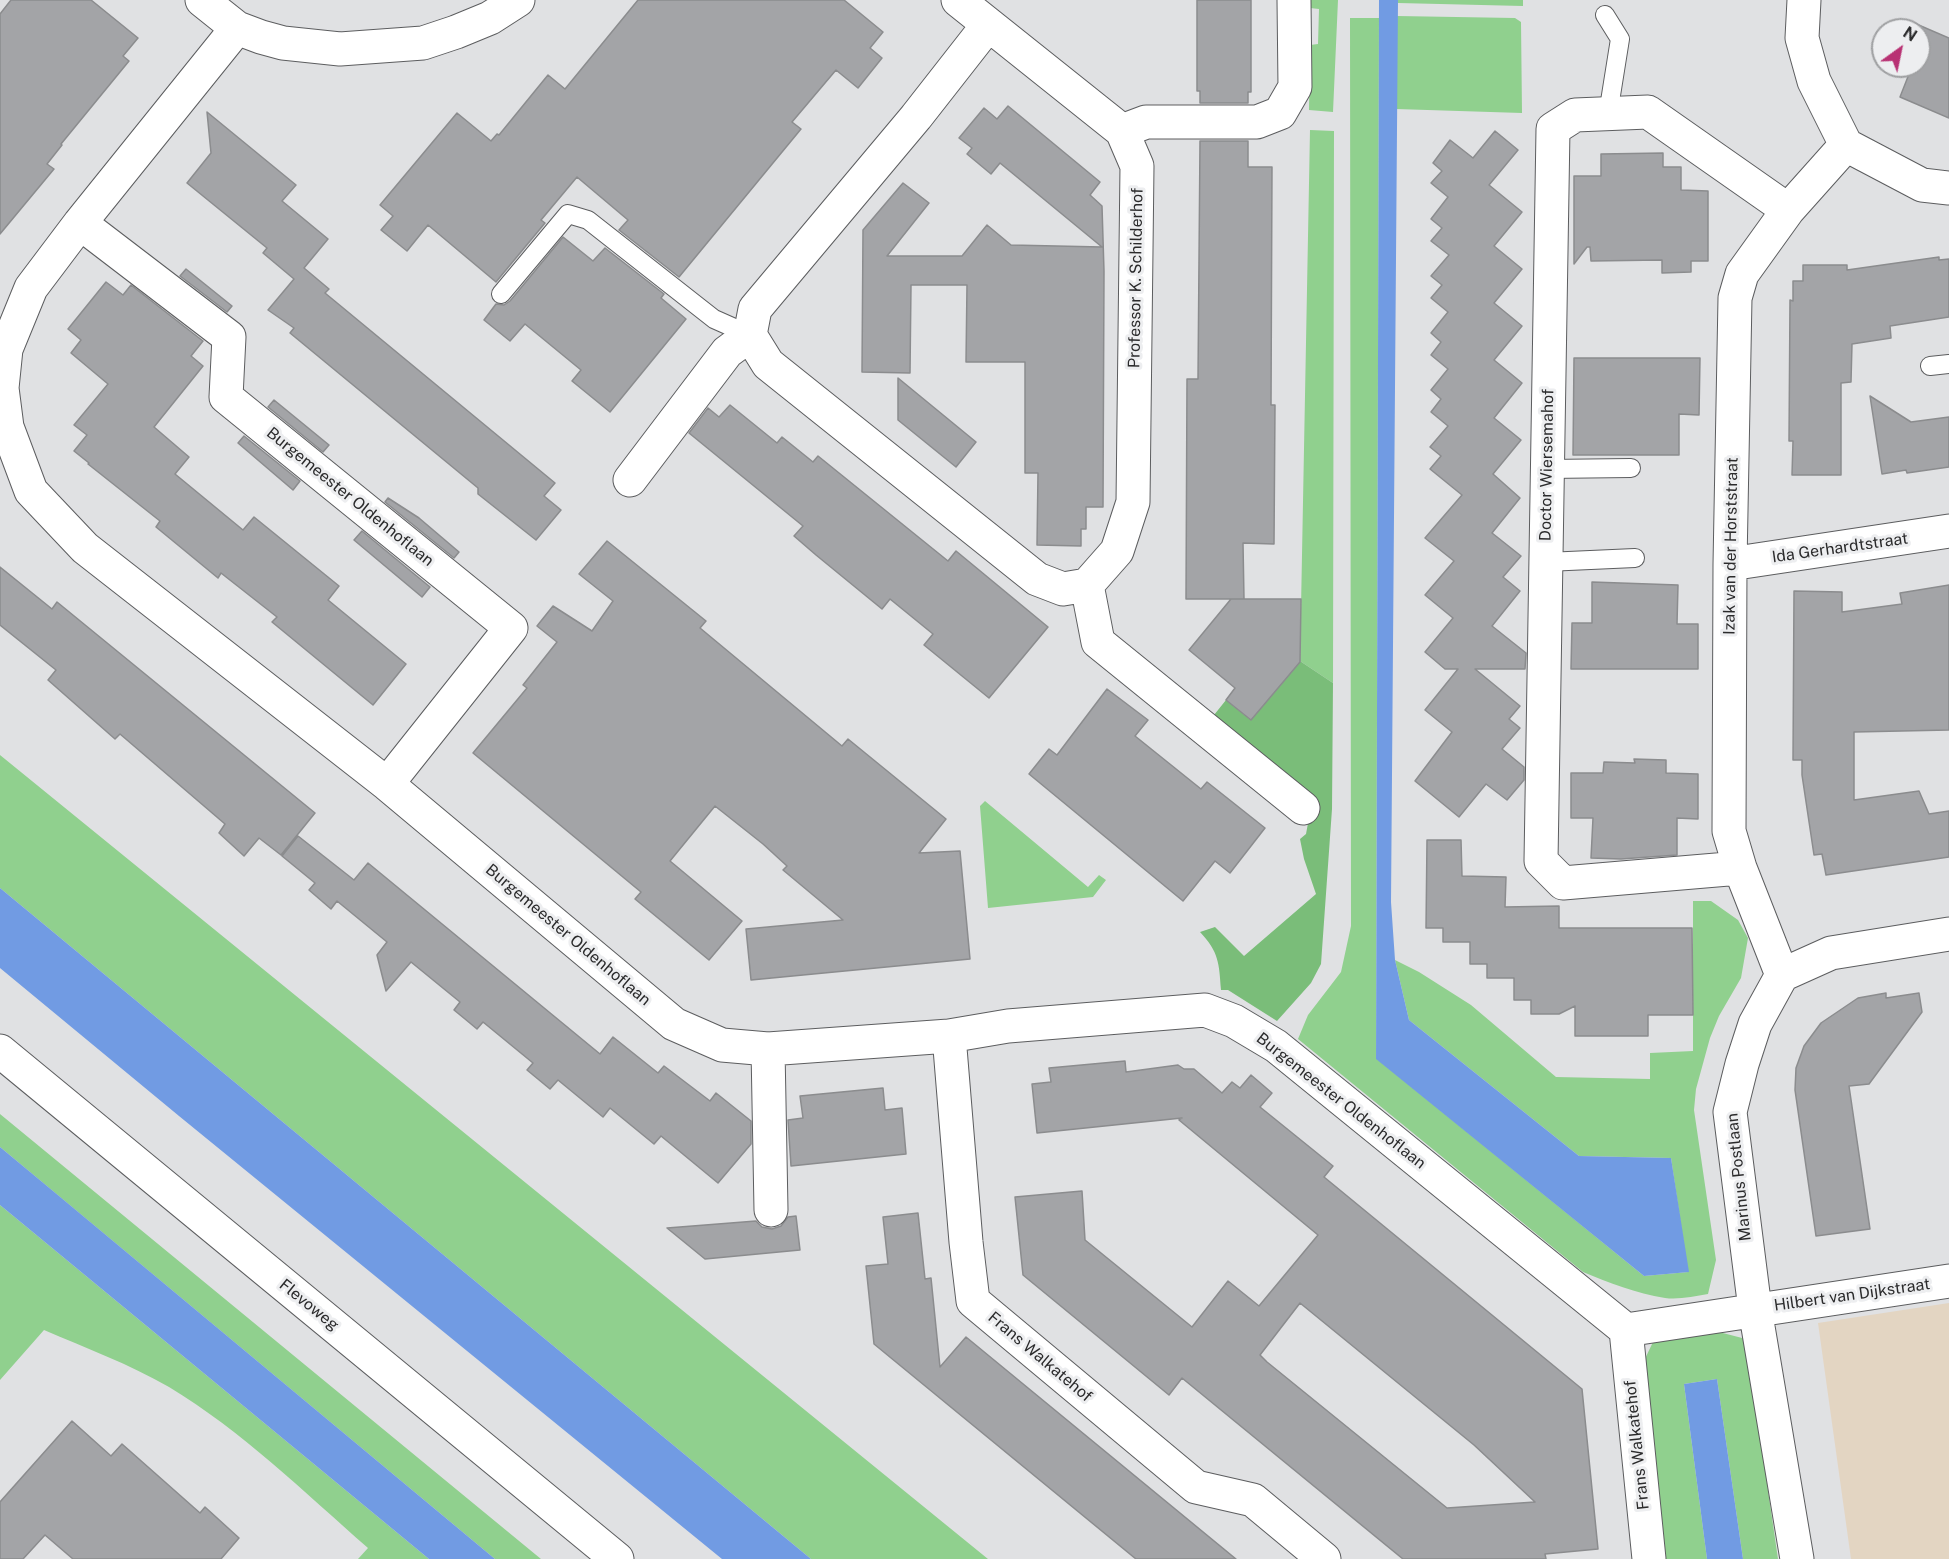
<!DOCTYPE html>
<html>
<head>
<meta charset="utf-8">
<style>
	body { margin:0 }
	#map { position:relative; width:1949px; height:1559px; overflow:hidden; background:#e0e1e3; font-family:"Public Sans",sans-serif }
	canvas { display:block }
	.north { position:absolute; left:1871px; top:18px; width:60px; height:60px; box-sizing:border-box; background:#edeef0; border:2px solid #9fa0a2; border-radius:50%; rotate:33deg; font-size:16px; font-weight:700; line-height:24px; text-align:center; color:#2b2b2c }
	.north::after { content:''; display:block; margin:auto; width:21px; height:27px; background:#b83173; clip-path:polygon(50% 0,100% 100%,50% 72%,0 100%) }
</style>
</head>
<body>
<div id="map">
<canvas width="1949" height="1559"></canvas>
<div class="north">N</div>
</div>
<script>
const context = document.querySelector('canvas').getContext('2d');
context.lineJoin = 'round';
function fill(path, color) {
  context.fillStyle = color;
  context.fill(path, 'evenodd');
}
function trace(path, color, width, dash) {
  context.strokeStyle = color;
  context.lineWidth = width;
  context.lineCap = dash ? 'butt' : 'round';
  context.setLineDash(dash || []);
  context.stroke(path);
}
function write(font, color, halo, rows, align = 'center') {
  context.font = font + ' "Public Sans",sans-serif';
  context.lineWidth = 6;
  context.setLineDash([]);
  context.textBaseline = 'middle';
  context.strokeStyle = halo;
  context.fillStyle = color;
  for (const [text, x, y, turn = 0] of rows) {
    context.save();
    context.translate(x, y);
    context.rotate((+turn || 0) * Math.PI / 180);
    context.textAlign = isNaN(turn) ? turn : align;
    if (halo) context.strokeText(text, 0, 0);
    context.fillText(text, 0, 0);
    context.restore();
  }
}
fill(new Path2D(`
	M 1949,1303 L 1949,1559 L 1851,1559 L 1818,1323 Z`), '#e3d5c2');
fill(new Path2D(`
	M 1311,0 L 1338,0 L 1333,112 L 1309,110 L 1310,45 L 1318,44 L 1319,9 L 1310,8 Z
	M 1398,0 L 1523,0 L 1523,6 L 1398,3 Z
	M 1397,16 L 1515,18 L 1521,22 L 1522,113 L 1396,109 Z
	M 1350,18 L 1379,18 L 1376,1058 L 1644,1276 L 1688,1272 L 1671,1158 L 1579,1156 L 1409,1020 L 1395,960 L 1419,972 L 1471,1005 L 1556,1077 L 1650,1079 L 1650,1053 L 1693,1051 L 1693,901 L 1711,901 L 1738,920 L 1748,938 L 1741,978 L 1719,1016 L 1710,1038 L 1696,1089 L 1694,1110 L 1716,1260 L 1708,1294 C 1694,1296 1679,1300 1665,1298 C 1636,1293 1609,1283 1583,1272 L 1298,1039 L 1308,1015 L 1341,972 L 1351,926 Z
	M 1310,130 L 1334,131 L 1333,683 L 1300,661 Z
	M 0,755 L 988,1559 L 811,1559 L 0,888 Z
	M 985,801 L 1088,887 L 1099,875 L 1106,880 L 1093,897 L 988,908 L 980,806 Z
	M 0,1114 L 541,1559 L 495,1559 L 0,1147 Z
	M 0,1205 L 429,1559 L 358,1559 L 368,1548 C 304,1492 242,1431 169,1387 C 129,1364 86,1348 44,1330 L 0,1380 Z
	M 1715,1331 L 1746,1339 L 1778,1559 L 1743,1559 L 1717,1379 L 1684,1384 L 1707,1559 L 1666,1559 L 1642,1365 L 1653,1342 Z`), '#90d08e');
fill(new Path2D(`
	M 1300,661 L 1333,683 L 1332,809 L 1321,964 L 1311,983 L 1277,1021 L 1228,990 L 1221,990 C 1219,963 1219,952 1200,932 L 1215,927 L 1244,956 L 1316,894 L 1304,859 L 1300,839 L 1306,834 L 1313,796 L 1214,715 L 1226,700 L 1251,720 Z`), '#7abd79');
fill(new Path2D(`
	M 1379,0 L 1398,0 L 1391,902 L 1395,960 L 1409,1020 L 1579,1156 L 1671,1158 L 1689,1272 L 1644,1276 L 1376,1059 Z
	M 0,888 L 811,1559 L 722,1559 L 179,1116 L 0,968 Z
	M 0,1147 L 53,1191 L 495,1559 L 429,1559 L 0,1205 Z
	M 1717,1379 L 1743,1559 L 1707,1559 L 1684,1384 Z`), '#719be3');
const building = new Path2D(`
	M 11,0 L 91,0 L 138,38 L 123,56 L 129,61 L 61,144 L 62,145 L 47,164 L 54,169 L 0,234 L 0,14 Z
	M 638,0 L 844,0 L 883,32 L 870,48 L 882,58 L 858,88 L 836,70 L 792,122 L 801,129 L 679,277 L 619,230 L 628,220 L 577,177 L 541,220 L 545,223 L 496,282 L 428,225 L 407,251 L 381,230 L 393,216 L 380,205 L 457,113 L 491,141 L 497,134 L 499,135 L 548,75 L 565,89 Z
	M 1197,0 L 1251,0 L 1251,92 L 1248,92 L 1248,103 L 1200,103 L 1200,91 L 1197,91 Z
	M 1914,23 L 1949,38 L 1949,118 L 1900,97 L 1911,69 L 1905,66 L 1919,66 L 1919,30 L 1911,30 Z
	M 1008,106 L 1100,182 L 1090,195 L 1102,206 L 1104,271 L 1103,507 L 1086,507 L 1086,529 L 1081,529 L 1081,546 L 1037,545 L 1038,473 L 1025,473 L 1025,362 L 966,362 L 967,285 L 911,285 L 910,373 L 862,372 L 863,230 L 903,183 L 929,203 L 887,256 L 962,256 L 987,225 L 1011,245 L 1102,247 L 1000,163 L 991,174 L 967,154 L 972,148 L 959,138 L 984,108 L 997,119 Z
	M 207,112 L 296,185 L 282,201 L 328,239 L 304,268 L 329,289 L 325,293 L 555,483 L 544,496 L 561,510 L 536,540 L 478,494 L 478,488 L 290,333 L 294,328 L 268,310 L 294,279 L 263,253 L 267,248 L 187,183 L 211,153 Z
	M 1495,131 L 1518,150 L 1489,185 L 1522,212 L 1494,246 L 1522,269 L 1494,303 L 1522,326 L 1494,360 L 1522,383 L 1494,418 L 1521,440 L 1493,474 L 1520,498 L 1492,533 L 1521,556 L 1503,577 L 1520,591 L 1492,626 L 1526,653 L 1525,669 L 1475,669 L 1520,706 L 1509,719 L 1520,728 L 1502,749 L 1524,767 L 1524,780 L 1507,800 L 1486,784 L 1459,817 L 1415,781 L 1452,732 L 1425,710 L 1458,669 L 1445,669 L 1425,652 L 1453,618 L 1425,595 L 1454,561 L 1425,538 L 1462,495 L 1430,469 L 1441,456 L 1430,447 L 1448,426 L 1431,412 L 1441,399 L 1431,390 L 1448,369 L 1431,355 L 1441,342 L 1431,333 L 1448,312 L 1431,298 L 1442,285 L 1431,276 L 1449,255 L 1431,241 L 1442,228 L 1431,219 L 1448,197 L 1431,183 L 1442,171 L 1433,163 L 1450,140 L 1473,158 Z
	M 1200,141 L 1248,141 L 1248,167 L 1272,167 L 1271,405 L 1275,405 L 1274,544 L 1243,543 L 1244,599 L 1186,599 L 1187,379 L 1198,379 Z
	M 1663,153 L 1663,167 L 1681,167 L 1681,190 L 1708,191 L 1708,261 L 1691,261 L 1691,272 L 1662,273 L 1662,260 L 1591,261 L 1590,247 L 1587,247 L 1574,264 L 1574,176 L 1601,176 L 1601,154 Z
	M 563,237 L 593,261 L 605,248 L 664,294 L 661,298 L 686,319 L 610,412 L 572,381 L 581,370 L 525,324 L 510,341 L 484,320 L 496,304 L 504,305 L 510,301 Z
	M 1939,257 L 1939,260 L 1949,259 L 1949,317 L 1890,326 L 1891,338 L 1852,344 L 1851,382 L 1841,383 L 1841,475 L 1792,475 L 1793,441 L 1789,441 L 1790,300 L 1793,301 L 1793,281 L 1803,281 L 1803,265 L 1847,265 L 1847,270 Z
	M 186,269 L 232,306 L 227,312 L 180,276 Z
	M 106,282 L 123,295 L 131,285 L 203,341 L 191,356 L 203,366 L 154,427 L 189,457 L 175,474 L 243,530 L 254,517 L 339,586 L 328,600 L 406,664 L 373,705 L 272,622 L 277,617 L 221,573 L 218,578 L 156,527 L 160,521 L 88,464 L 89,463 L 74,451 L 87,435 L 74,425 L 108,384 L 71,353 L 81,340 L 68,329 Z
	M 1574,358 L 1700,358 L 1699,415 L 1679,414 L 1679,455 L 1573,455 Z
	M 898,378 L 976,442 L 956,467 L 898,420 Z
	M 1870,396 L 1911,422 L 1949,417 L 1949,467 L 1907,473 L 1906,470 L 1882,474 Z
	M 274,400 L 329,445 L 323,452 L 268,407 Z
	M 730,405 L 777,443 L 782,437 L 813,462 L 818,456 L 948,561 L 956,551 L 1048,627 L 989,698 L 924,645 L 933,634 L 890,599 L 882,609 L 816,555 L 794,536 L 803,526 L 689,433 L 708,408 L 719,417 Z
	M 244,436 L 300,481 L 293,490 L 238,443 Z
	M 388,498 L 419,518 L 459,552 L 454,558 L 385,502 Z
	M 362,531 L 430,587 L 422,597 L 354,540 Z
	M 607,541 L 706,621 L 700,628 L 842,746 L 848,739 L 946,819 L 919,853 L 960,851 L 970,959 L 751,980 L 746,929 L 843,920 L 783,870 L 787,866 L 763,844 L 715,806 L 670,861 L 742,921 L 709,960 L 635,899 L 641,892 L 473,753 L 527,688 L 523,685 L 557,642 L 537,626 L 553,606 L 592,631 L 613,601 L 579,574 Z
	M 0,567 L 52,609 L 57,602 L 315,813 L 281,855 L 259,838 L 244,856 L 219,833 L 225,824 L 120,734 L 115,739 L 48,680 L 56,670 L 0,625 Z
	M 1592,582 L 1678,585 L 1677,624 L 1698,624 L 1698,669 L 1571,669 L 1572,623 L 1592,623 Z
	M 1949,585 L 1949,730 L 1854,732 L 1854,800 L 1919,791 L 1929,814 L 1949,811 L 1949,857 L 1826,875 L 1822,854 L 1814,855 L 1802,775 L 1802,760 L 1793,760 L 1794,591 L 1842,592 L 1842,612 L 1902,604 L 1900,593 Z
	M 1231,599 L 1301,599 L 1300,662 L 1251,720 L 1226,700 L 1235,688 L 1189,650 Z
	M 1107,689 L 1148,720 L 1135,736 L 1201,789 L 1207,782 L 1265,828 L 1230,873 L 1215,861 L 1183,901 L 1029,774 L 1049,749 L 1057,755 Z
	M 1634,759 L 1666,760 L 1666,773 L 1698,774 L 1698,819 L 1677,818 L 1677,855 L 1621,859 L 1591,858 L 1593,818 L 1571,818 L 1571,773 L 1603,773 L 1604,762 L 1635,763 Z
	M 298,836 L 354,880 L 368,863 L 600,1054 L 613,1037 L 658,1073 L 664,1066 L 710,1101 L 716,1093 L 751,1121 L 751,1144 L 718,1183 L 661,1136 L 654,1144 L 610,1108 L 603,1117 L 558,1080 L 550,1089 L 527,1070 L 533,1063 L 483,1022 L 477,1029 L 465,1019 L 454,1010 L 460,1002 L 411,962 L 386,991 L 377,955 L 387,942 L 337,901 L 331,909 L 309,890 L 315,883 L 282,856 Z
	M 1427,840 L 1461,840 L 1462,876 L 1506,877 L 1505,907 L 1559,906 L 1559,928 L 1692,928 L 1693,1015 L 1648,1015 L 1648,1036 L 1575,1036 L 1575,1006 L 1559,1014 L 1531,1014 L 1531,1000 L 1514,1000 L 1514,978 L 1487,978 L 1487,964 L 1470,964 L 1470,942 L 1443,942 L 1443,928 L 1426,928 Z
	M 1886,993 L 1886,998 L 1919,993 L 1922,1012 L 1869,1084 L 1849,1086 L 1870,1229 L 1816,1236 L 1795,1090 L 1796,1068 L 1804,1046 L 1821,1023 L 1858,998 Z
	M 1125,1061 L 1126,1072 L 1178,1065 L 1184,1069 L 1194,1069 L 1222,1093 L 1232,1082 L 1240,1088 L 1251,1075 L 1272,1093 L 1260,1107 L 1333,1166 L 1324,1177 L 1582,1389 L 1598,1549 L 1545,1554 L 1546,1559 L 1403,1559 L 1182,1378 L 1169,1395 L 1023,1275 L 1015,1197 L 1082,1191 L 1085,1240 L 1192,1327 L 1228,1281 L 1259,1306 L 1318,1235 L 1179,1120 L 1182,1118 L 1037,1133 L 1032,1084 L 1051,1082 L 1049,1068 ZM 1300,1303 L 1474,1445 L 1535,1502 L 1447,1508 L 1267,1362 L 1260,1355 Z
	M 883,1088 L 885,1110 L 902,1108 L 906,1154 L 791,1166 L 788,1120 L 803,1118 L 800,1096 Z
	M 918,1213 L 925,1279 L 931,1278 L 940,1367 L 966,1337 L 1236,1559 L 1136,1559 L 874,1344 L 866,1266 L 888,1264 L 883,1217 Z
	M 796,1216 L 800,1250 L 705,1259 L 667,1228 L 756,1221 L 762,1227 L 772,1229 L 781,1226 L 788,1217 Z
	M 72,1421 L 111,1456 L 122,1444 L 200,1513 L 205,1507 L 239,1538 L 221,1559 L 73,1559 L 45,1535 L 23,1559 L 0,1559 L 0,1502 Z`);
fill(building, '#a3a4a7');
trace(building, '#8b8c8e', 1.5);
const lane = new Path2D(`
	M 1605,15 L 1620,39 L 1608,114
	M 501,294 L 568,214 L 588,220 L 714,319 L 750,335
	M 1930,366 L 1949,364
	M 1547,469 L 1631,468
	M 1546,562 L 1635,558`);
const street = new Path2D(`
	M 202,0 L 237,28 L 261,37 L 283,43 L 340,49 L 423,43 L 456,32 L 490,18 L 518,0
	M 958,0 L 1122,131 L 1137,166 L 1133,502 L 1117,551 L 1087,585
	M 1804,0 L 1802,38 L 1814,81 L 1846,145 L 1922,185 L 1949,188
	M 988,25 L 916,117 L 755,309 L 750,335 L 768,364 L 1037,579 L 1063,589 L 1087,585 L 1098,642 L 1303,808
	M 237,28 L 80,223 L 31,288 L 6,349 L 2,388 L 7,427 L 31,491 L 85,548 L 387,784 L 674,1024 L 722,1045 L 768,1049 L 949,1036 L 1008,1026 L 1205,1010 L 1234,1021 L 1276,1046 L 1626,1330 L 1949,1281
	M 1122,131 L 1146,122 L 1257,122 L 1280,113 L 1295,87 L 1294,0
	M 80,223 L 229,337 L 226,397 L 511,628 L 387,784
	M 630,480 L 727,352 L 750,335
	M 1730,564 L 1949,531
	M 1740,868 L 1563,883 L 1541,861 L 1553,129 L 1575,115 L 1648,112 L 1788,210
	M 1782,975 L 1740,868 L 1729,831 L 1730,564 L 1735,298 L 1742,274 L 1788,210 L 1846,145
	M 949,1036 L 966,1242 L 973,1301 L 1196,1487 L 1253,1500 L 1324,1559
	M 768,1049 L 771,1210
	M 1626,1330 L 1649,1559
	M 1797,1559 L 1755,1309 L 1730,1112 L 1742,1064 L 1755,1024 L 1782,975 L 1831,953 L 1949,934`);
const secondary = new Path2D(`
	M 0,1051 L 617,1559`);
trace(lane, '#5c5d5f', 20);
trace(street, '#5c5d5f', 35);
trace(secondary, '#5c5d5f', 35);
trace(lane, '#fff', 18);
trace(street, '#fff', 33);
trace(secondary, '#fff', 33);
write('16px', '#2b2b2c', '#edeef0', [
	["Professor K. Schilderhof",1136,278,-89],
	["Doctor Wiersemahof",1547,465,-89],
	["Burgemeester Oldenhoflaan",350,497,39],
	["Izak van der Horststraat",1731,546,-89],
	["Ida Gerhardtstraat",1840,548,-8],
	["Burgemeester Oldenhoflaan",568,935,40],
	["Burgemeester Oldenhoflaan",1341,1101,38],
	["Marinus Postlaan",1739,1177,-96],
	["Hilbert van Dijkstraat",1852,1295,-8],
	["Flevoweg",309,1305,39],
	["Frans Walkatehof",1040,1357,40],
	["Frans Walkatehof",1637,1445,-96]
]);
</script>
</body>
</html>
